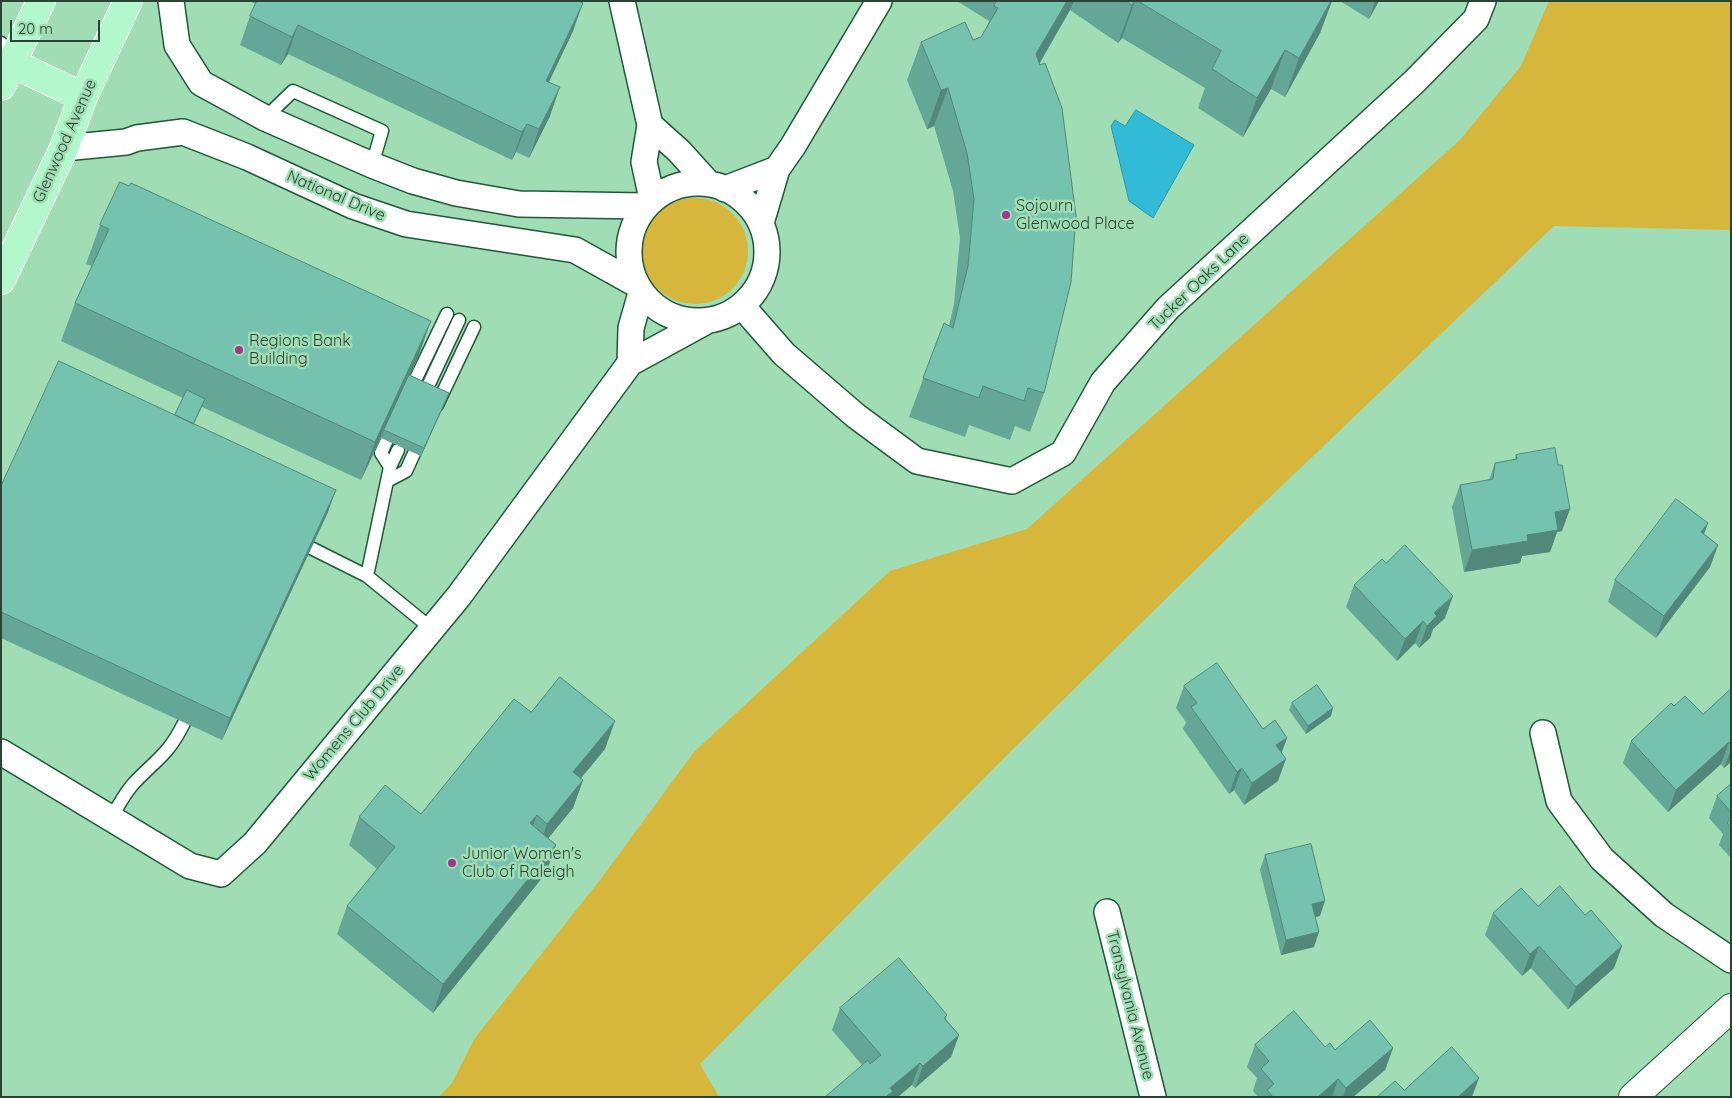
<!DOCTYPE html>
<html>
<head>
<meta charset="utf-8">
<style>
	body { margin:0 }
	#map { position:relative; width:1732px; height:1098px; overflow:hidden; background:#a0dcb4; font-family:Quicksand,sans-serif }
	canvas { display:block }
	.frame { position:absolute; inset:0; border:2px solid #2a4333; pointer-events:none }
	.scale { position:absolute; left:10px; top:20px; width:90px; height:22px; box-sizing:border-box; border:2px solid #2a4333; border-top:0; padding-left:6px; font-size:15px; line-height:18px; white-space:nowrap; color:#2a4333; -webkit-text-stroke:4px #a0dcb4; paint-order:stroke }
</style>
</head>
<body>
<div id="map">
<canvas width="1732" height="1098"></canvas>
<div class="frame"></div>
<div class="scale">20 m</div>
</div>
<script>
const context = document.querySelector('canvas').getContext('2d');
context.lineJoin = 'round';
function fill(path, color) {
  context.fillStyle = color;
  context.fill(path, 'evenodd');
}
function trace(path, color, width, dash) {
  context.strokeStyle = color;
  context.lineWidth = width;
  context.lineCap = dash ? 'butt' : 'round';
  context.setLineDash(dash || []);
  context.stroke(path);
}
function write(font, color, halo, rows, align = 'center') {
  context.font = font + ' Quicksand,sans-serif';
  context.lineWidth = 5;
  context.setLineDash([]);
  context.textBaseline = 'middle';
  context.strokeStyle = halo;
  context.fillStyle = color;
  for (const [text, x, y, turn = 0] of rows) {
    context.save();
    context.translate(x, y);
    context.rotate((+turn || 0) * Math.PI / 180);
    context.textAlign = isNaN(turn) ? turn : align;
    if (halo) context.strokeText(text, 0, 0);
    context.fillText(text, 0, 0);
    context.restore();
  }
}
fill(new Path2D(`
	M 1549,1 L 1731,1 L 1731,230 L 1554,226 L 1246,520 L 1004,758 L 700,1064 L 719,1097 L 439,1097 L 452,1083 L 475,1038 L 600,880 L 694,752 L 890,571 L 1027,529 L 1460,140 L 1521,66 Z
	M642 251a53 53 0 1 1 106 0a53 53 0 1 1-106 0Z`), '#d6b73b');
const water = new Path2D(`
	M 1136,110 L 1194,145 L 1153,218 L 1129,201 L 1111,126 L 1115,120 L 1125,126 Z`);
fill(water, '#31bbd6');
trace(water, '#2f97a5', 1);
const service = new Path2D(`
	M 1,43 L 12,63
	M 265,118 L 293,91 L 382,131 L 372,165
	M 428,386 L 459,320
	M 409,393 L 447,314
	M 437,405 L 474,327
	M 390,467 L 381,453 L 394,425
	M 387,481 L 406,471 L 421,438
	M 311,548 L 367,576 L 432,629
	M 367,576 L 390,467 L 398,450
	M 111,818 C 118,807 125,792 135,782 C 158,758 168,755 184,723`);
const minor = new Path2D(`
	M 171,1 L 177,45 L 201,83 L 265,118 L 372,165 L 413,181 L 456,193 L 519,204 L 645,206
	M 622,1 L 650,125 L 644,162 L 652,199
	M 650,125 L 679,151 L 708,183
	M 64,148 L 126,142 L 137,138 L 183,132 L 247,157 L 353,206 L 406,224 L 575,250 L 636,284
	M629 252a69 69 0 1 1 138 0a69 69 0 1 1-138 0Z
	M 725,189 L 777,169
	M 761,223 L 777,169 L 793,146 L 879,1
	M 742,306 L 784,354 L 856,416 L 917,461 L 1012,481 L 1063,453 L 1103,382 L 1168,308 L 1414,82 L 1476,19 L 1483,1
	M 630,363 L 631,328 L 641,293
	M 1543,733 L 1559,801 L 1602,859 L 1664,915 L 1731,960
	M 1,752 L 190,866 L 221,874 L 255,843 L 459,596 L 630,363 L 705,322
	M 1107,912 L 1153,1097`);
const tertiary = new Path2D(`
	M 1633,1097 L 1731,1008`);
const primary = new Path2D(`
	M 12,63 L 83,97
	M 1,86 L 41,1
	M 1,280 L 64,148 L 83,97 L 128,1`);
trace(service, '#1f5938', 15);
trace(minor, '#1f5938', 28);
trace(tertiary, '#1f5938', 30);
trace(primary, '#fff', 30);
trace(service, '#fff', 12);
trace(minor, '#fff', 25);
trace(tertiary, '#fff', 28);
trace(primary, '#b3f7cd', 28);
fill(new Path2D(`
	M 249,1 L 579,1 L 573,31 L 549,82 L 550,116 L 529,158 L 516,152 L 512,160 L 288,54 L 281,65 L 240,45 L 250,16 L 256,4 Z
	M 957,1 L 1332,1 L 1320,33 L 1285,97 L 1271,89 L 1243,137 L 1198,108 L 1205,88 L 1122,38 L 1118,43 L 1070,10 L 1040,63 L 1044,393 L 1030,432 L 1015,426 L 1010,440 L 969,425 L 965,437 L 909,417 L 944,323 L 949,326 L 954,304 L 960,238 L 953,191 L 934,126 L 927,129 L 907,80 L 921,42 L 973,40 L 981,37 L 986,29 L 989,21 Z
	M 1340,1 L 1379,1 L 1369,19 Z
	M 100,225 L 417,360 L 410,375 L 449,393 L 421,456 L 381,438 L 382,436 L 361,480 L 202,407 L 194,424 L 328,512 L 222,740 L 1,638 L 1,486 L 175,415 L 183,398 L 61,341 L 75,303 L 92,266 L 86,264 Z
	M 1516,455 L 1562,531 L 1557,532 L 1550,552 L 1522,556 L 1520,563 L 1464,572 L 1452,507 L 1460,485 L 1489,480 L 1495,463 L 1515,459 Z
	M 1708,523 L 1704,534 L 1718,545 L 1710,567 L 1656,638 L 1608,602 L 1615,580 Z
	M 1354,585 L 1445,618 L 1433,629 L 1430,638 L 1419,648 L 1415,643 L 1397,661 L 1346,607 Z
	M 1184,686 L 1263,729 L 1287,738 L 1282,752 L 1278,781 L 1244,805 L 1234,790 L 1229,794 L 1183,729 L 1186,722 L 1176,708 Z
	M 1731,689 L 1731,762 L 1724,768 L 1721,764 L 1668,812 L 1623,763 L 1631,741 L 1674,706 L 1703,714 Z
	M 1292,703 L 1331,716 L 1306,734 L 1289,710 Z
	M 605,749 L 581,778 L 583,780 L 573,808 L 548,838 L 556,845 L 546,873 L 433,1013 L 337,934 L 347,906 L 377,869 L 349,845 L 359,817 L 421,814 Z
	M 1731,784 L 1731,858 L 1719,845 L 1723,834 L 1709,818 L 1717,796 Z
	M 1265,855 L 1320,916 L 1315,917 L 1314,947 L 1281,955 L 1260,870 Z
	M 1538,906 L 1585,915 L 1622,946 L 1614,968 L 1568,1009 L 1531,968 L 1522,976 L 1485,935 L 1493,913 Z
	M 840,1008 L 947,1015 L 946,1019 L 959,1035 L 951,1057 L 915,1088 L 912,1085 L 862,1065 L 832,1030 Z
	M 1255,1045 L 1325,1047 L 1335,1050 L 1393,1048 L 1385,1070 L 1353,1097 L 1258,1097 L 1253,1091 L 1257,1078 L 1247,1067 Z`), '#65a796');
fill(new Path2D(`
	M 1067,1 L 1074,1 L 1070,10 L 1022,93 L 1036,54 Z
	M 1135,1 L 1122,38 L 1118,43 L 1132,5 Z
	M 1331,1 L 1332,1 L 1320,33 L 1285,97 L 1299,58 Z
	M 1375,1 L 1379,1 L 1369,19 Z
	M 583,3 L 573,31 L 536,109 L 546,81 Z
	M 298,25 L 288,54 L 281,65 L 292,37 Z
	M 1285,50 L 1271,89 L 1243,137 L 1257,98 Z
	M 560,87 L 550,116 L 529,158 L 539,129 Z
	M 948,88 L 934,126 L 927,129 L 941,90 Z
	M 527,124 L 516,152 L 512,160 L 522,132 Z
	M 431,321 L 417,360 L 361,480 L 375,442 Z
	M 449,393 L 446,401 L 421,456 L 424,448 Z
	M 336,490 L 328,512 L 222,740 L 230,718 Z
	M 1570,509 L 1562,531 L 1557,532 L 1550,552 L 1522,556 L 1520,563 L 1464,572 L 1472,550 L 1555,512 Z
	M 1708,523 L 1700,545 L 1701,532 Z
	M 1718,545 L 1710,567 L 1656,638 L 1664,616 Z
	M 1453,596 L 1445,618 L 1433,629 L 1430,638 L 1419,648 L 1427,626 L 1434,613 Z
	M 1423,621 L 1415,643 L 1397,661 L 1405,639 Z
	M 1333,708 L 1331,716 L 1306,734 L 1308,726 Z
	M 615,721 L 605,749 L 563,800 L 573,772 Z
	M 1287,738 L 1279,759 L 1276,745 Z
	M 1729,742 L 1721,764 L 1668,812 L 1676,790 Z
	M 1731,750 L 1731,762 L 1724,768 Z
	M 1286,759 L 1278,781 L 1244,805 L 1252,783 Z
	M 1242,768 L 1234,790 L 1229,794 L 1237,772 Z
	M 583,780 L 573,808 L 537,852 L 547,824 Z
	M 537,815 L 526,844 L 530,823 Z
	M 556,845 L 546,873 L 433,1013 L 443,984 Z
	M 1325,901 L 1320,916 L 1307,919 L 1312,904 Z
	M 1319,932 L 1314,947 L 1281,955 L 1286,940 Z
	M 1539,946 L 1531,968 L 1522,976 L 1530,954 Z
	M 1622,946 L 1614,968 L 1568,1009 L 1576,987 Z
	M 959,1035 L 951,1057 L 915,1088 L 923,1066 Z
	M 1393,1048 L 1385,1070 L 1353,1097 L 1343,1097 L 1346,1088 Z
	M 920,1063 L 912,1085 L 898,1097 L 886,1097 L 890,1088 Z
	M 1479,1078 L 1472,1097 L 1458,1097 Z
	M 1338,1079 L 1332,1097 L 1318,1097 Z`), '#52887a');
const building = new Path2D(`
	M 257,1 L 579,1 L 583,3 L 546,81 L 560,87 L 539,129 L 527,124 L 522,132 L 298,25 L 292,37 L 250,16 Z
	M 997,1 L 1067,1 L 1036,54 L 1040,65 L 1045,63 L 1062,108 L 1076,216 L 1071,282 L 1044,393 L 1028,388 L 1024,401 L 983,386 L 979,398 L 923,378 L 944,323 L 953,328 L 968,266 L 974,199 L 967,153 L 948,88 L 941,90 L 921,42 L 965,22 L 973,40 L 981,37 L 998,8 L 994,6 Z
	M 1127,1 L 1135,1 L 1132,5 Z
	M 1138,1 L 1331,1 L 1299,58 L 1285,50 L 1257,98 L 1212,69 L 1221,51 Z
	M 120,182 L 129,186 L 131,183 L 431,321 L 375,442 L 75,303 L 109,229 L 100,225 Z
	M 59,361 L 336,490 L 230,718 L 1,612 L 1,486 Z
	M 409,375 L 449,393 L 424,448 L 384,430 Z
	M 187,390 L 205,399 L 193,424 L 175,415 Z
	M 1555,448 L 1558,465 L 1562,465 L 1570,509 L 1555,512 L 1558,530 L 1527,535 L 1528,541 L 1472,550 L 1460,485 L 1493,479 L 1495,463 L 1517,459 L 1516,455 Z
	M 1676,499 L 1708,523 L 1701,532 L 1718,545 L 1664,616 L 1615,580 Z
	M 1405,545 L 1453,596 L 1434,613 L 1437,616 L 1427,626 L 1423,621 L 1405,639 L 1354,585 L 1382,559 L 1386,563 Z
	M 1217,663 L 1263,729 L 1275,720 L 1287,738 L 1276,745 L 1286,759 L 1252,783 L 1242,768 L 1237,772 L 1191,707 L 1197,703 L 1184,686 Z
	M 560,677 L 615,721 L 573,772 L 583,780 L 547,824 L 537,815 L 530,823 L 556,845 L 443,984 L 347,906 L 395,847 L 359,817 L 385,785 L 421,814 L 514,699 L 531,712 Z
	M 1317,685 L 1333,708 L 1308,726 L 1292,703 Z
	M 1731,689 L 1731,745 L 1729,742 L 1676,790 L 1631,741 L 1671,703 L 1674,706 L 1685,696 L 1703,714 Z
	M 1731,784 L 1731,812 L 1717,796 Z
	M 1731,820 L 1731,827 L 1727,823 Z
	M 1311,844 L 1325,901 L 1312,904 L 1319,932 L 1286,940 L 1265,855 Z
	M 1560,886 L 1585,915 L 1591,910 L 1622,946 L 1576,987 L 1539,946 L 1530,954 L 1493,913 L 1521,888 L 1538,906 Z
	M 899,958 L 947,1015 L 944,1018 L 959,1035 L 923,1066 L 920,1063 L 890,1088 L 893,1091 L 886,1097 L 825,1097 L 868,1060 L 870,1064 L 881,1055 L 840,1008 Z
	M 1294,1011 L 1325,1047 L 1330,1043 L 1335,1050 L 1370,1020 L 1393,1048 L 1346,1088 L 1338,1079 L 1318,1097 L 1273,1097 L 1267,1090 L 1274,1084 L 1261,1069 L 1269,1061 L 1255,1045 Z
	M 1452,1047 L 1479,1078 L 1458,1097 L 1377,1097 L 1395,1081 L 1404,1090 Z`);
fill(building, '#75c2ae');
trace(building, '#52887a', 1);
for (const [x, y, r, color] of [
	[1006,215,5,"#a33391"],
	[239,350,5,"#a33391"],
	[452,863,5,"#a33391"]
]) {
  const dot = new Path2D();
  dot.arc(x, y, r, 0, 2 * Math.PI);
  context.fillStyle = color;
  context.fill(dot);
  trace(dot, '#a0dcb4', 2);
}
write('16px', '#2a4333', '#a0dcb4', [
	["Glenwood Avenue",65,141,-66],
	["National Drive",336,196,23],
	["Tucker Oaks Lane",1199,282,-44],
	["Womens Club Drive",354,723,-50],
	["Transylvania Avenue",1130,1005,76]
]);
write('16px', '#2a4333', '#a0dcb4', [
	["Sojourn",1016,206],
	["Glenwood Place",1016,224],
	["Regions Bank",249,341],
	["Building",249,359],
	["Junior Women's",462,854],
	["Club of Raleigh",462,872]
], 'left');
</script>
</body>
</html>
